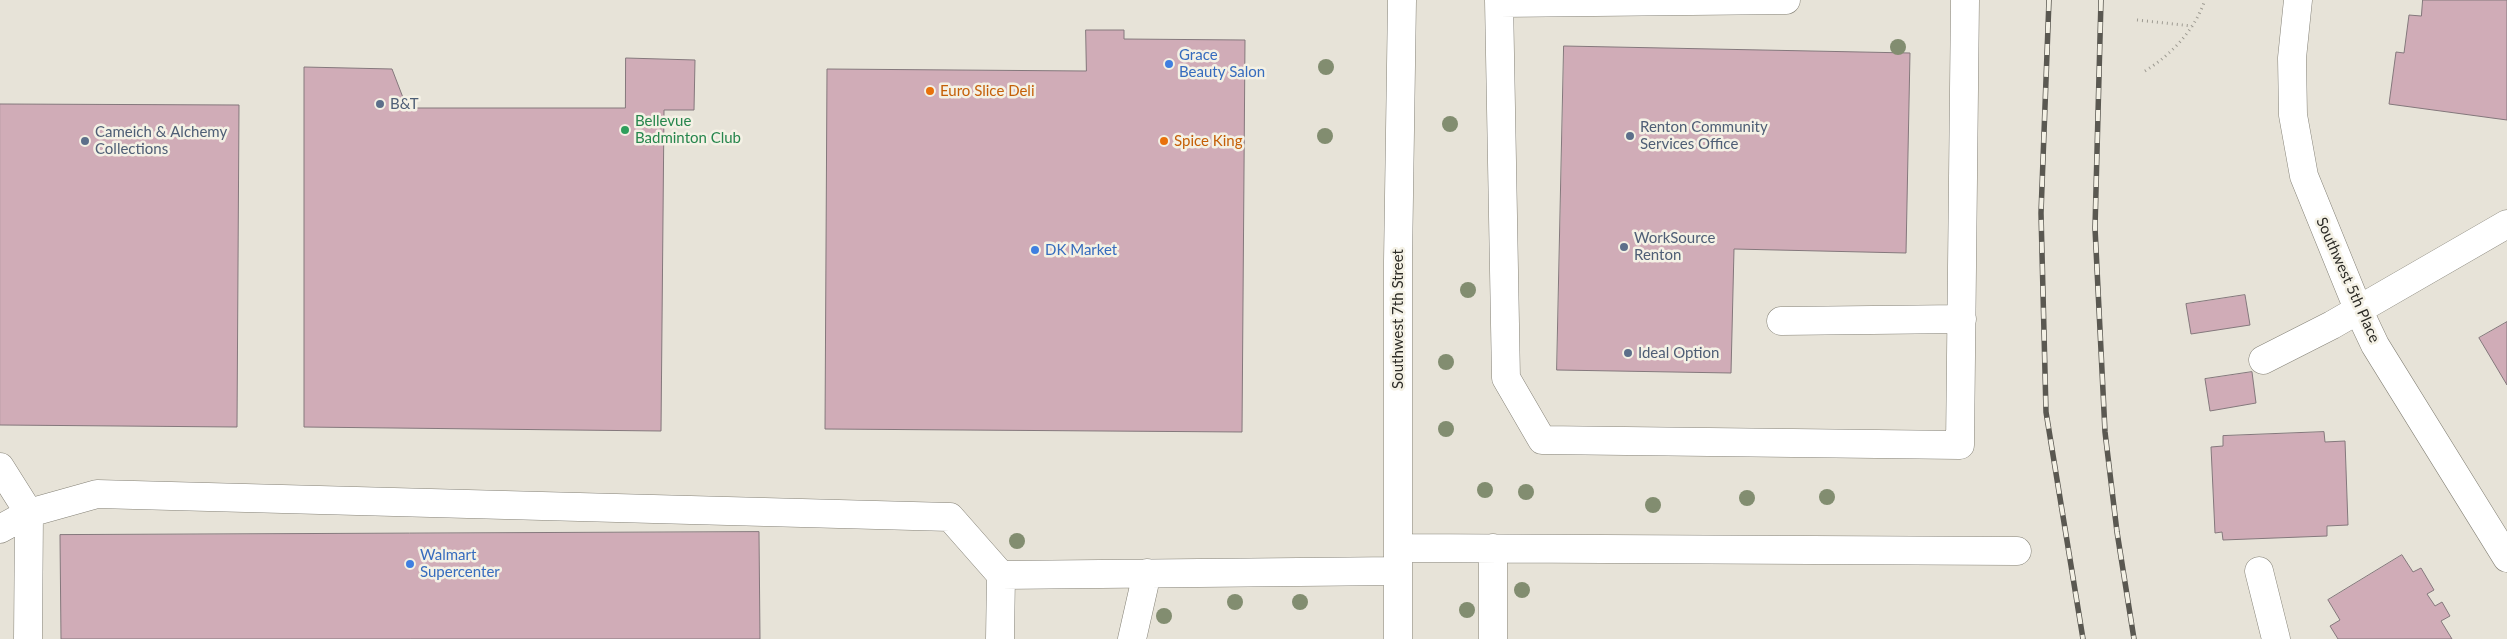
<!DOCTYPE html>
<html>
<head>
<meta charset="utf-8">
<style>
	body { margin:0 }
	canvas { display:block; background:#e7e3d8 }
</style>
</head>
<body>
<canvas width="2507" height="639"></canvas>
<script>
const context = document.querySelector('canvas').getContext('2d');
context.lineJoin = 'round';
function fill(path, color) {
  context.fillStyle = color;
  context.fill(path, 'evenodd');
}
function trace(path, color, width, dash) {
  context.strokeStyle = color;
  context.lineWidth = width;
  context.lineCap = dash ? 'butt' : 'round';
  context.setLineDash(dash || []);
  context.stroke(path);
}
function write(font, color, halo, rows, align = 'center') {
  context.font = font + ' Lato,sans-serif';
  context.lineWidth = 5;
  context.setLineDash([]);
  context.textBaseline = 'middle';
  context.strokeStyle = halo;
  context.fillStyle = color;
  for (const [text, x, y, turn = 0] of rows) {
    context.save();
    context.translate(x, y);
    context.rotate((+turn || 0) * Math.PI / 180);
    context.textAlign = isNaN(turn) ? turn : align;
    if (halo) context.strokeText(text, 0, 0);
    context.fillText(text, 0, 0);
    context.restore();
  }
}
const building = new Path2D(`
	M 2423,0 L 2507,0 L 2507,120 L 2389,104 L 2396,52 L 2404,53 L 2409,15 L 2421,16 Z
	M 1086,30 L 1124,30 L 1124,39 L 1245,40 L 1242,432 L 825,429 L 827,69 L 1086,71 Z
	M 1564,46 L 1910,53 L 1906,253 L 1734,249 L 1731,373 L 1557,370 Z
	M 626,58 L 695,60 L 694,110 L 664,110 L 661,431 L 304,427 L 304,67 L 392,69 L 407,108 L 625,108 Z
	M 0,104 L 239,105 L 237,427 L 0,425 Z
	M 2245,295 L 2250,325 L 2191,334 L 2186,304 Z
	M 2507,322 L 2507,385 L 2479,338 Z
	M 2252,372 L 2256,403 L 2210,411 L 2205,379 Z
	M 2324,432 L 2325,442 L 2345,441 L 2348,525 L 2327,526 L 2327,536 L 2223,540 L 2222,532 L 2215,533 L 2211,447 L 2223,446 L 2223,436 Z
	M 759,532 L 760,639 L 61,639 L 60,535 Z
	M 2402,555 L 2413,572 L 2421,568 L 2434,590 L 2427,594 L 2435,606 L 2442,602 L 2450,616 L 2441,621 L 2452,639 L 2338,639 L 2330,626 L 2340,620 L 2328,600 Z`);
fill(building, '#d0acb7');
trace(building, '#84787c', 1);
const minor = new Path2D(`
	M 1499,0 L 1506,378 L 1542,440 L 1960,445 L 1965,0
	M 2298,0 L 2292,58 L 2293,115 L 2304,176 L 2358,309 L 2375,345 L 2507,558
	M 1500,3 L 1786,0
	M 1781,321 L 1962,319
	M 2263,360 L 2332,325 L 2507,224
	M 0,467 L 29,513 L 28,639
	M 0,529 L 29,513 L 97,494 L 950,517 L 1001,575 L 1398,571
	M 1398,548 L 2017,551
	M 1493,548 L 1493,639
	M 2259,571 L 2276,639
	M 1000,639 L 1001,575
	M 1132,639 L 1147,573
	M 1398,639 L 1398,261 L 1402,0`);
trace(minor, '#858277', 29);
trace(new Path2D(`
	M 2137,20 L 2192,26
	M 2145,71 C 2172,54 2194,31 2205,0`), '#9e9b92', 3, [1, 4]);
trace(minor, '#fff', 28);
const rail = new Path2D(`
	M 2049,0 L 2041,213 L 2046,412 L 2083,639
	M 2101,0 L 2095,228 L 2105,432 L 2117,532 L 2134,639`);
trace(rail, '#5a5851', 5.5);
trace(rail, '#f4f1e5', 4, [11]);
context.fillStyle = '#828d70';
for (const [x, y] of [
	[1898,47],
	[1326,67],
	[1450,124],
	[1325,136],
	[1468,290],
	[1446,362],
	[1446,429],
	[1485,490],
	[1526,492],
	[1827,497],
	[1747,498],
	[1653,505],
	[1017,541],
	[1522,590],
	[1235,602],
	[1300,602],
	[1467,610],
	[1164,616]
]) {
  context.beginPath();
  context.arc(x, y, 8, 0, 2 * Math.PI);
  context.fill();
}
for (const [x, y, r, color] of [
	[1169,64,5,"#3f7fe0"],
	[930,91,5,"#e8710a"],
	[380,104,5,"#5c6f8a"],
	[625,130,5,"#2e9e5b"],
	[1630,136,5,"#5c6f8a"],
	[85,141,5,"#5c6f8a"],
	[1164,141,5,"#e8710a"],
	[1624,247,5,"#5c6f8a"],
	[1035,250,5,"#3f7fe0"],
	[1628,353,5,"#5c6f8a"],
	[410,564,5,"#3f7fe0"]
]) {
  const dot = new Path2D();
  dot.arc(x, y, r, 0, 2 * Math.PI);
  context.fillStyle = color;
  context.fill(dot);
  trace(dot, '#f4f1e5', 2);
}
write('15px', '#366cbe', '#f4f1e5', [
	["Grace",1179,55],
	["Beauty Salon",1179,72],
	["DK Market",1045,250],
	["Walmart",420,555],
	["Supercenter",420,572]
], 'left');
write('15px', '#c56008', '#f4f1e5', [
	["Euro Slice Deli",940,91],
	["Spice King",1174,141]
], 'left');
write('15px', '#4e5e75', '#f4f1e5', [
	["B&T",390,104],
	["Renton Community",1640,127],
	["Services Office",1640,144],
	["Cameich & Alchemy",95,132],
	["Collections",95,149],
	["WorkSource",1634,238],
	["Renton",1634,255],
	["Ideal Option",1638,353]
], 'left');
write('15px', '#27864d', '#f4f1e5', [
	["Bellevue",635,121],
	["Badminton Club",635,138]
], 'left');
write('15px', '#2c2b26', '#f4f1e5', [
	["Southwest 5th Place",2348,280,66],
	["Southwest 7th Street",1398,319,-90]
]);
</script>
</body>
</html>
